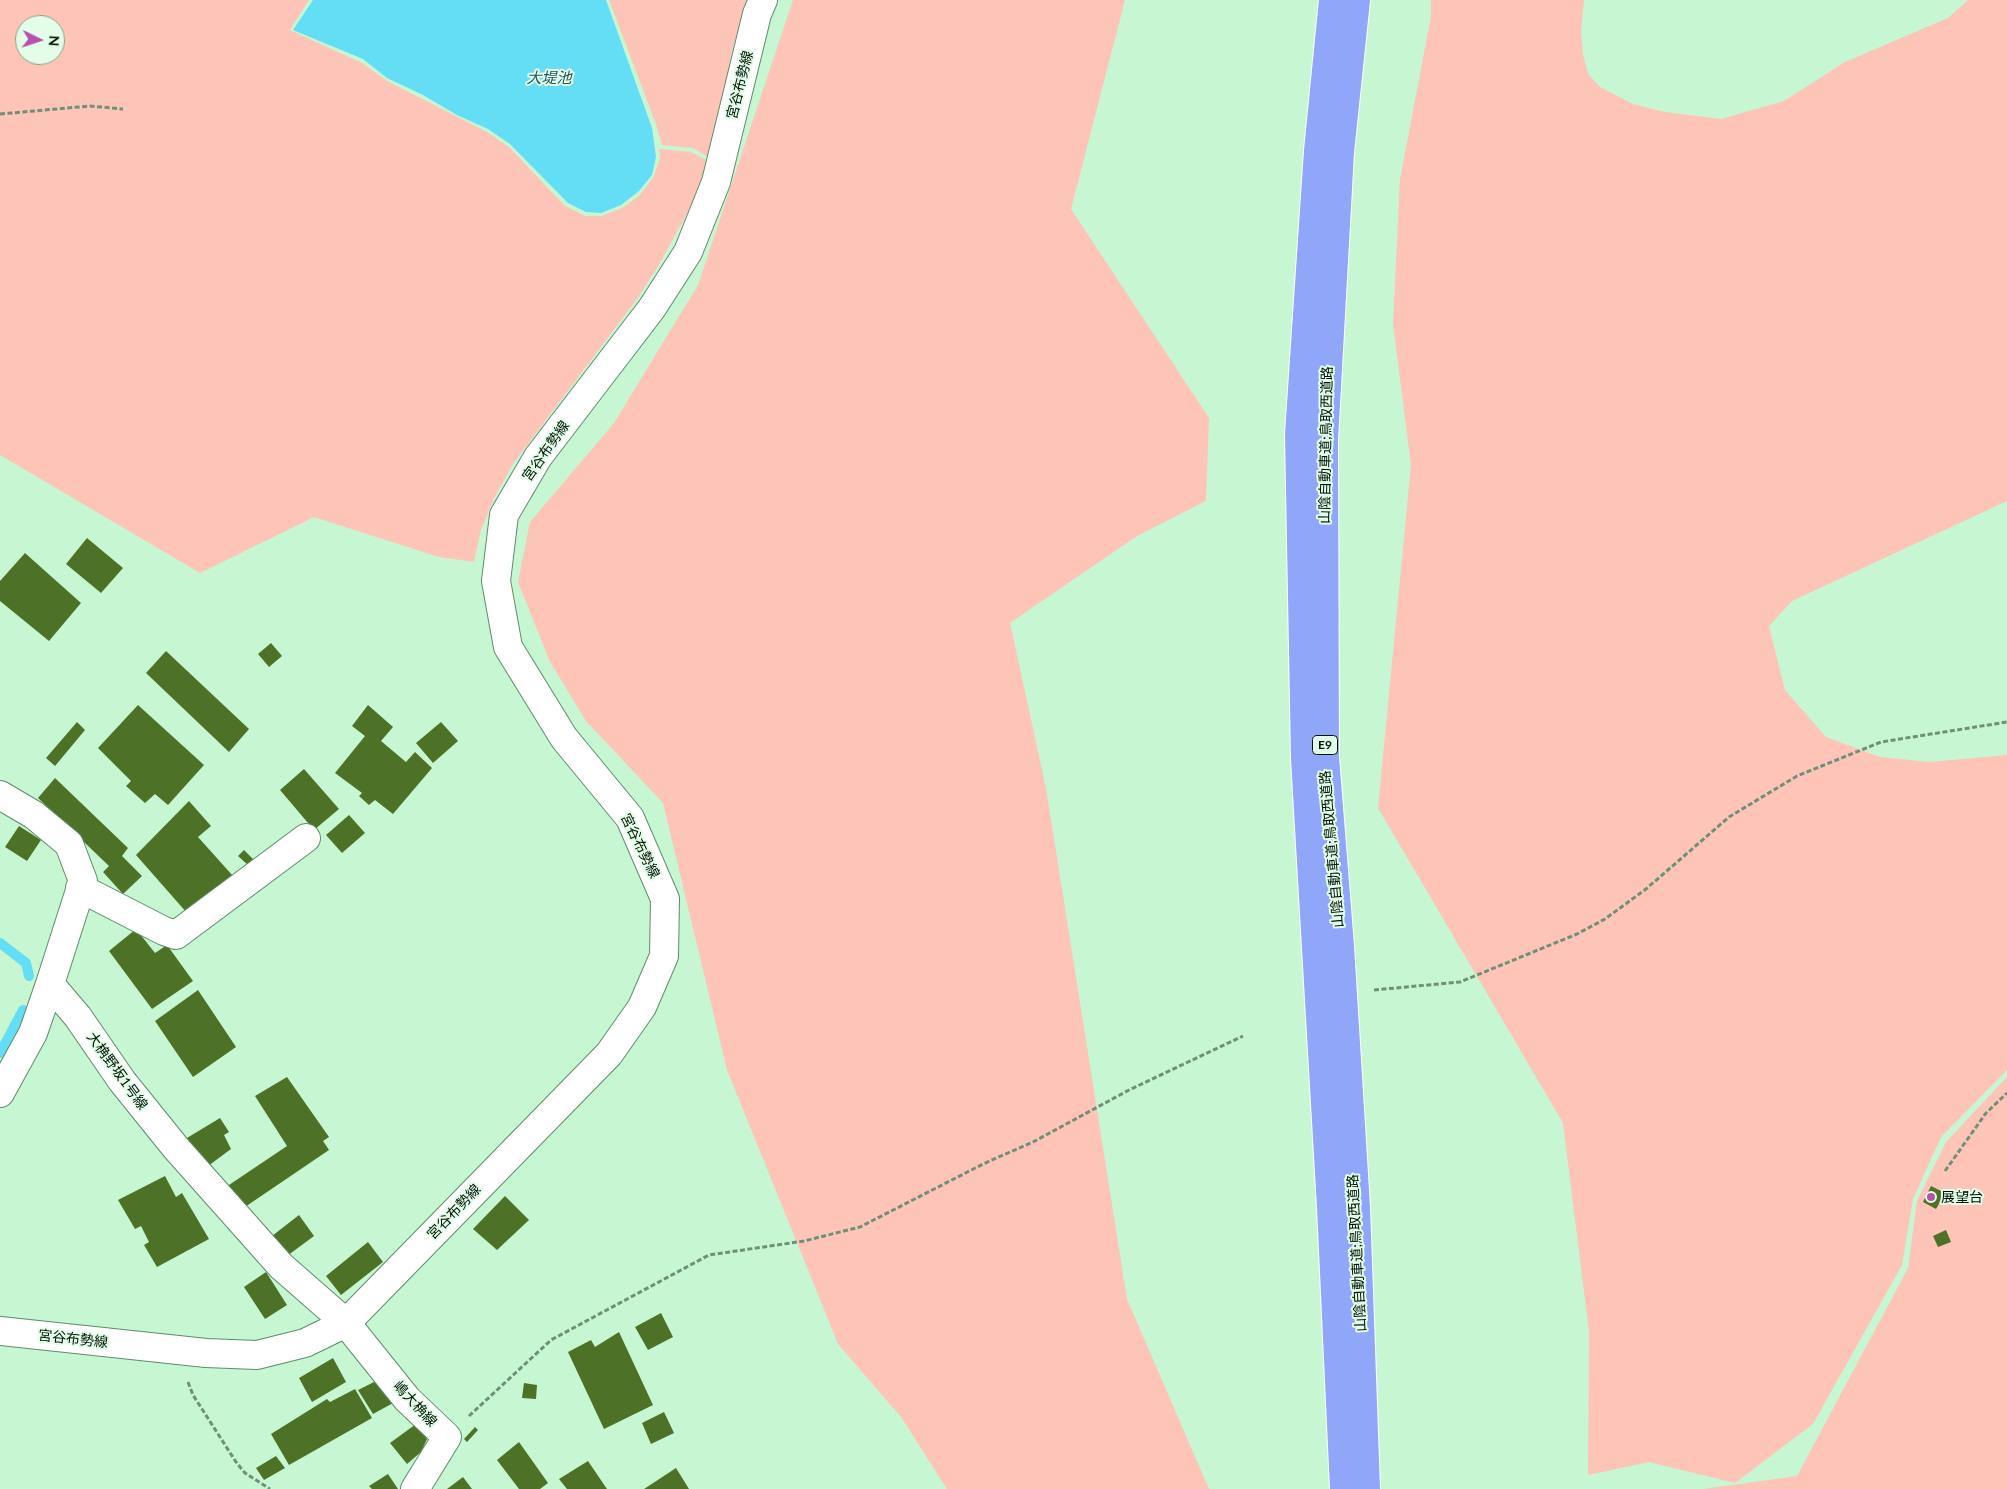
<!DOCTYPE html>
<html>
<head>
<meta charset="utf-8">
<style>
	body { margin:0 }
	#map { position:relative; width:2007px; height:1489px; overflow:hidden; background:#c7f6d2; font-family:Lato,sans-serif }
	canvas { display:block }
	.north { position:absolute; left:15px; top:15px; width:50px; height:50px; box-sizing:border-box; background:#e2fee8; border:1px solid #88a08e; border-radius:50%; rotate:94deg; font-size:14px; font-weight:700; line-height:20px; text-align:center; color:#021206 }
	.north::after { content:''; display:block; margin:auto; width:18px; height:22px; background:#b94eae; clip-path:polygon(50% 0,100% 100%,50% 72%,0 100%) }
</style>
</head>
<body>
<div id="map">
<canvas width="2007" height="1489"></canvas>
<div class="north">N</div>
</div>
<script>
const context = document.querySelector('canvas').getContext('2d');
context.lineJoin = 'round';
function fill(path, color) {
  context.fillStyle = color;
  context.fill(path, 'evenodd');
}
function trace(path, color, width, dash) {
  context.strokeStyle = color;
  context.lineWidth = width;
  context.lineCap = dash ? 'butt' : 'round';
  context.setLineDash(dash || []);
  context.stroke(path);
}
function write(font, color, halo, rows, align = 'center') {
  context.font = font + ' Lato,"Noto Sans JP",sans-serif';
  context.lineWidth = 4;
  context.setLineDash([]);
  context.textBaseline = 'middle';
  context.strokeStyle = halo;
  context.fillStyle = color;
  for (const [text, x, y, turn = 0] of rows) {
    context.save();
    context.translate(x, y);
    context.rotate((+turn || 0) * Math.PI / 180);
    context.textAlign = isNaN(turn) ? turn : align;
    if (halo) context.strokeText(text, 0, 0);
    context.fillText(text, 0, 0);
    context.restore();
  }
}
fill(new Path2D(`
	M 0,0 L 309,0 L 290,30 L 362,63 L 387,81 L 487,132 L 509,147 L 565,206 L 585,216 L 602,216 L 624,207 L 640,195 L 654,176 L 660,158 L 659,149 L 691,152 L 708,161 L 696,197 L 660,263 L 637,299 L 515,461 L 494,498 L 481,530 L 474,562 L 439,557 L 314,517 L 200,573 L 0,455 ZM 25,25 L 55,25 L 55,55 L 25,55 Z
	M 609,0 L 747,0 L 731,54 L 726,88 L 710,158 L 693,148 L 662,145 L 656,124 Z
	M 793,0 L 1125,0 L 1071,209 L 1209,418 L 1206,501 L 1137,536 L 1010,623 L 1046,788 L 1127,1299 L 1209,1489 L 947,1489 L 901,1417 L 838,1344 L 727,1070 L 663,803 L 586,721 L 550,662 L 518,582 L 530,522 L 614,423 L 698,285 Z
	M 1431,0 L 1584,0 L 1581,32 L 1583,54 L 1588,74 L 1600,87 L 1633,104 L 1665,112 L 1721,119 L 1784,101 L 1845,62 L 1948,18 L 1968,0 L 2007,0 L 2007,501 L 1792,601 L 1769,626 L 1785,690 L 1826,737 L 1880,757 L 1930,762 L 2007,755 L 2007,1070 L 1941,1137 L 1913,1199 L 1902,1265 L 1813,1424 L 1735,1483 L 1649,1462 L 1588,1475 L 1589,1332 L 1563,1123 L 1378,808 L 1411,465 L 1393,324 L 1400,179 L 1431,16 Z
	M 2007,1077 L 2007,1489 L 1703,1489 L 1797,1476 L 1908,1268 L 1917,1201 L 1946,1142 Z`), '#fec4b8');
fill(new Path2D(`
	M 313,0 L 606,0 L 652,128 L 656,157 L 652,175 L 639,191 L 621,205 L 601,213 L 586,212 L 568,203 L 510,144 L 488,129 L 457,115 L 423,95 L 387,78 L 363,59 L 293,30 Z`), '#64def5');
trace(new Path2D(`
	M 0,943 L 26,963 L 29,976
	M 0,1053 L 23,1010`), '#64def5', 10);
fill(new Path2D(`
	M 87,538 L 123,568 L 101,593 L 66,564 Z
	M 25,553 L 81,603 L 49,641 L 0,601 L 0,581 Z
	M 271,643 L 282,656 L 269,667 L 258,654 Z
	M 166,651 L 249,729 L 229,752 L 146,673 Z
	M 138,705 L 204,765 L 168,805 L 155,794 L 145,803 L 126,786 L 131,781 L 98,748 Z
	M 368,705 L 393,727 L 381,741 L 406,762 L 415,752 L 432,768 L 393,814 L 375,800 L 369,805 L 359,796 L 362,793 L 335,773 L 365,736 L 352,726 Z
	M 77,722 L 85,730 L 55,766 L 46,758 Z
	M 441,722 L 458,741 L 433,763 L 416,743 Z
	M 304,769 L 339,809 L 314,830 L 280,790 Z
	M 55,778 L 128,848 L 122,856 L 142,876 L 123,894 L 103,872 L 109,866 L 38,798 Z
	M 189,801 L 211,826 L 198,837 L 233,876 L 187,913 L 136,855 Z
	M 349,815 L 365,833 L 342,853 L 326,835 Z
	M 19,826 L 41,840 L 27,861 L 5,847 Z
	M 244,850 L 254,860 L 248,865 L 238,856 Z
	M 136,929 L 155,953 L 167,945 L 193,981 L 152,1009 L 109,951 Z
	M 198,990 L 236,1047 L 193,1077 L 155,1021 Z
	M 287,1077 L 329,1137 L 323,1141 L 329,1150 L 242,1209 L 226,1187 L 287,1146 L 255,1096 Z
	M 220,1118 L 229,1132 L 224,1135 L 231,1149 L 204,1169 L 182,1141 Z
	M 165,1176 L 176,1197 L 182,1193 L 209,1239 L 157,1267 L 144,1245 L 149,1242 L 141,1226 L 135,1229 L 118,1200 Z
	M 1931,1186 L 1945,1193 L 1936,1209 L 1923,1202 Z
	M 505,1196 L 529,1220 L 497,1250 L 473,1229 Z
	M 299,1215 L 314,1236 L 287,1256 L 272,1236 Z
	M 1946,1230 L 1951,1242 L 1938,1247 L 1933,1236 Z
	M 368,1242 L 383,1262 L 341,1295 L 326,1276 Z
	M 266,1272 L 287,1305 L 265,1319 L 244,1287 Z
	M 661,1313 L 673,1337 L 648,1350 L 635,1327 Z
	M 619,1332 L 653,1405 L 604,1429 L 568,1352 L 591,1340 L 595,1347 Z
	M 333,1358 L 346,1382 L 312,1402 L 299,1378 Z
	M 380,1379 L 395,1402 L 373,1414 L 358,1390 Z
	M 524,1383 L 537,1385 L 536,1399 L 522,1398 Z
	M 355,1389 L 372,1418 L 289,1465 L 271,1434 L 327,1399 L 330,1402 Z
	M 664,1412 L 674,1433 L 651,1444 L 642,1423 Z
	M 416,1424 L 427,1439 L 421,1452 L 407,1464 L 390,1443 Z
	M 475,1427 L 478,1430 L 467,1442 L 464,1439 Z
	M 519,1442 L 548,1483 L 540,1489 L 519,1489 L 497,1460 Z
	M 276,1456 L 285,1468 L 264,1480 L 256,1468 Z
	M 588,1461 L 607,1489 L 567,1489 L 559,1479 Z
	M 676,1468 L 689,1489 L 644,1489 Z
	M 388,1474 L 398,1489 L 372,1489 L 369,1486 Z
	M 463,1477 L 472,1489 L 447,1489 Z`), '#4d7227');
const minor = new Path2D(`
	M 0,795 L 34,815 L 69,844 L 83,881 L 50,984 L 78,1017 L 122,1081 L 176,1148 L 281,1266 L 346,1323 L 407,1399 L 447,1437 L 415,1489
	M 80,888 L 164,931 L 176,935 L 306,838
	M 0,1093 L 33,1033 L 50,984`);
const tertiary = new Path2D(`
	M 0,1331 L 206,1353 L 257,1355 L 305,1343 L 346,1323 L 609,1054 L 642,1007 L 664,956 L 665,899 L 630,818 L 564,738 L 508,647 L 496,581 L 504,515 L 538,457 L 652,308 L 688,252 L 716,182 L 757,14 L 763,0`);
const motorway = new Path2D(`
	M 1333,0 L 1318,151 L 1299,434 L 1305,758 L 1331,1207 L 1344,1489
	M 1356,0 L 1340,152 L 1324,440 L 1325,757 L 1340,946 L 1356,1207 L 1366,1489`);
trace(minor, '#608c6b', 30);
trace(tertiary, '#608c6b', 30);
trace(motorway, '#fff', 30);
trace(new Path2D(`
	M 0,114 L 90,106 L 123,109
	M 1374,990 L 1460,982 L 1577,934 L 1605,919 L 1646,889 L 1729,817 L 1797,776 L 1881,742 L 2007,722
	M 1945,1171 L 1986,1113 L 2007,1093
	M 188,1382 L 193,1395 L 236,1462 L 245,1473 L 270,1489
	M 469,1416 L 551,1340 L 709,1255 L 804,1241 L 860,1227 L 983,1164 L 1033,1142 L 1129,1090 L 1243,1036`), '#6f9077', 3, [5, 2.5]);
trace(minor, '#fff', 28);
trace(tertiary, '#fff', 28);
trace(motorway, '#90a6f8', 28);
for (const [x, y, r, color] of [
	[1931,1197,5,"#b94eae"]
]) {
  const dot = new Path2D();
  dot.arc(x, y, r, 0, 2 * Math.PI);
  context.fillStyle = color;
  context.fill(dot);
  trace(dot, '#e2fee8', 2);
}
for (const [x, y, w] of [
	[1325,745,25]
]) {
  const box = new Path2D();
  box.roundRect(x - w / 2, y - 9.5, w, 19, 4);
  context.fillStyle = '#e2fee8';
  context.fill(box);
  trace(box, '#021206', 1);
}
write('bold 12px', '#021206', null, [
	["E9",1325,745]
]);
write('14px', '#021206', '#e2fee8', [
	["宮谷布勢線",740,85,-76],
	["山陰自動車道;鳥取西道路",1326,445,-89],
	["宮谷布勢線",546,451,-55],
	["宮谷布勢線",640,846,64],
	["山陰自動車道;鳥取西道路",1332,849,-95],
	["大桷野坂1号線",117,1071,54],
	["宮谷布勢線",454,1212,-46],
	["山陰自動車道;鳥取西道路",1357,1253,-93],
	["宮谷布勢線",73,1339,6],
	["嶋大桷線",415,1404,47]
]);
write('14px', '#021206', '#e2fee8', [
	["展望台",1941,1197]
], 'left');
write('italic 15px', '#1f535d', '#e2fee8', [
	["大堤池",549,78]
]);
</script>
</body>
</html>
